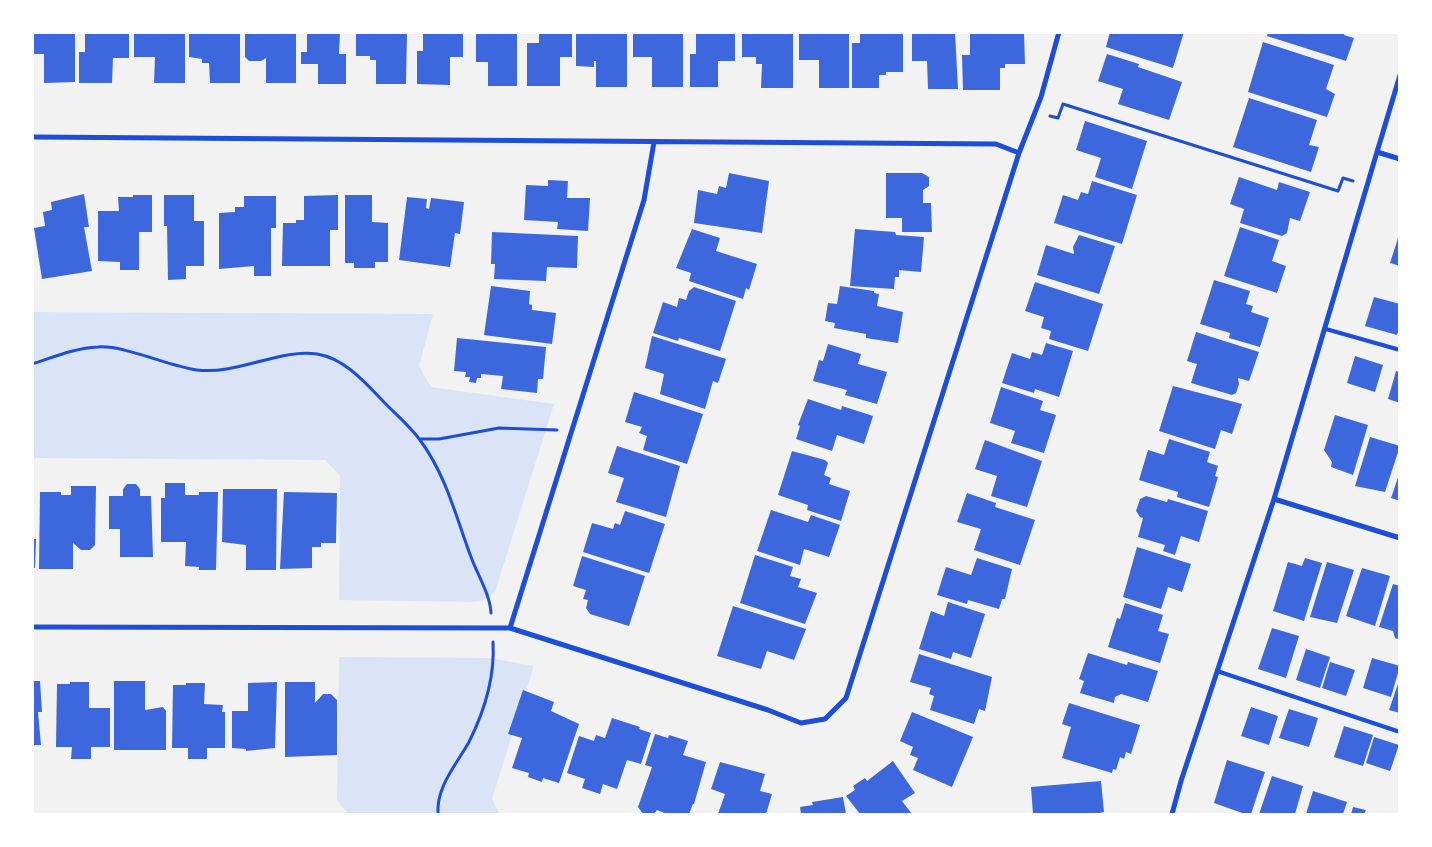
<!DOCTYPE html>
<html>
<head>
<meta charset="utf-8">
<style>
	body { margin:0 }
	#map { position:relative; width:1432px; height:847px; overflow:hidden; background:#f2f2f2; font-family:"Alegreya Sans",sans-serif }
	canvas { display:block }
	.frame { position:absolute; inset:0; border:34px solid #fff; pointer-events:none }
</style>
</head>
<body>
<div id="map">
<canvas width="1432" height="847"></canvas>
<div class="frame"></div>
</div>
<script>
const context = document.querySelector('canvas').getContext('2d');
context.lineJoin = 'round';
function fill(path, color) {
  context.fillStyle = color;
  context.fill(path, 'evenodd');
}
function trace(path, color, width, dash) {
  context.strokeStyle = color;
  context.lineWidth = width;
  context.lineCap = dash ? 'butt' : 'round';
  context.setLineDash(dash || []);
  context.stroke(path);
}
fill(new Path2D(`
	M 33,312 L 433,314 L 419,366 L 431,387 L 554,404 L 495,592 L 482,601 L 473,602 L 339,600 L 340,476 L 325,460 L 33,458 Z
	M 339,657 L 490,658 L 534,666 L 492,799 L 500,814 L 348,814 L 337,800 Z`), '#dbe4f7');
fill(new Path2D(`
	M 32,32 L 75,32 L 75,82 L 44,83 L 44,54 L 32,54 Z
	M 85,32 L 129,32 L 129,58 L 113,58 L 112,83 L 79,83 L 79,52 L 85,52 Z
	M 134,32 L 185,32 L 185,83 L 154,83 L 155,57 L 134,57 Z
	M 189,32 L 240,32 L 240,83 L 210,83 L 209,63 L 202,63 L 202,59 L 189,57 Z
	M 245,32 L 296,32 L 296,83 L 266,83 L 266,58 L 261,61 L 249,61 L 245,57 Z
	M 307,32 L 340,32 L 339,54 L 346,54 L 346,84 L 318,84 L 318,64 L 301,64 L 301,52 L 307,52 Z
	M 356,32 L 407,32 L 406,84 L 376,84 L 376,60 L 370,60 L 370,56 L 356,56 Z
	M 423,32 L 463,32 L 463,57 L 450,57 L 450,85 L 417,84 L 417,51 L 423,51 Z
	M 476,32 L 517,32 L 517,86 L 488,86 L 488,62 L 476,62 Z
	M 539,32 L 572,32 L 572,57 L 560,57 L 560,86 L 527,86 L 527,43 L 539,43 Z
	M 576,32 L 627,32 L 627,87 L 596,87 L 596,61 L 594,61 L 594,67 L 576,66 Z
	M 633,32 L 683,32 L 683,87 L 652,87 L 652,57 L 633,57 Z
	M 696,32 L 735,32 L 735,61 L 718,61 L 718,87 L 690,87 L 690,54 L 696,54 Z
	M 742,32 L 793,32 L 793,88 L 761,88 L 762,64 L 756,64 L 756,57 L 742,57 Z
	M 799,32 L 849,32 L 849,88 L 819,88 L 819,60 L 799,60 Z
	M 860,32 L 903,32 L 903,72 L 886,72 L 886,75 L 879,75 L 879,88 L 852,88 L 852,43 L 860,43 Z
	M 912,32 L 955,32 L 958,89 L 928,89 L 927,61 L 912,61 Z
	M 970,32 L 1024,32 L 1025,64 L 1005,64 L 1005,68 L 1000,68 L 1000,90 L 963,90 L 962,55 L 970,55 Z
	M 1110,32 L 1184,32 L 1173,68 L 1106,47 Z
	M 1268,32 L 1345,32 L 1344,35 L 1354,38 L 1346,61 L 1267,36 Z
	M 1263,42 L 1334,65 L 1326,89 L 1335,94 L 1327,117 L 1248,92 Z
	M 1107,54 L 1139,64 L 1138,67 L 1182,82 L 1169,120 L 1118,104 L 1123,89 L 1098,81 Z
	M 1249,98 L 1317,120 L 1309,145 L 1319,147 L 1311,172 L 1233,147 Z
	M 1085,121 L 1147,141 L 1132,189 L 1095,177 L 1101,158 L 1076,150 Z
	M 729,173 L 769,181 L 762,233 L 694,223 L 698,190 L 717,194 L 719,186 L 726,188 Z
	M 886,173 L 922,173 L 929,177 L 929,186 L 923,190 L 923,203 L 931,203 L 932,232 L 902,232 L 902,218 L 886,218 Z
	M 1239,177 L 1277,190 L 1279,182 L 1310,192 L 1300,221 L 1290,218 L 1287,233 L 1282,236 L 1240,223 L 1244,209 L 1230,204 Z
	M 548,180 L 568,181 L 567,198 L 590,198 L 588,231 L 557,229 L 558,222 L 524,220 L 526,185 L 548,186 Z
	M 1092,181 L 1137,195 L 1122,244 L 1054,223 L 1063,195 L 1078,200 L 1081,192 L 1088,194 Z
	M 84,194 L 89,227 L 84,227 L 92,271 L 42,279 L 34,228 L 45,226 L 43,212 L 52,210 L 51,202 Z
	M 133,195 L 152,195 L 152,232 L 139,232 L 139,270 L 120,270 L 120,262 L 98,261 L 98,211 L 119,211 L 118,197 L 133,197 Z
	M 164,195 L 194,195 L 194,221 L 204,221 L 204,266 L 186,266 L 186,279 L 168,280 L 167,226 L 164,226 Z
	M 338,195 L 338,230 L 330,230 L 330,266 L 282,266 L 283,223 L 296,223 L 296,220 L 304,220 L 304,196 Z
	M 345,195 L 372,195 L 372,222 L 388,223 L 388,262 L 375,262 L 375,268 L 354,268 L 354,263 L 345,263 Z
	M 244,196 L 276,196 L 276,228 L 271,228 L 271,276 L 254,276 L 254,266 L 219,269 L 219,213 L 235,212 L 235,207 L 244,207 Z
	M 407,197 L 427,199 L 426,208 L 429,209 L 431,198 L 464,202 L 460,234 L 455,233 L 450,267 L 399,260 Z
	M 1240,227 L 1279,240 L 1272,261 L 1286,266 L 1277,293 L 1224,276 Z
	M 692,229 L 720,238 L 716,251 L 757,264 L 749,290 L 746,288 L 743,299 L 689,281 L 691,273 L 676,268 Z
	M 855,229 L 895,232 L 896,235 L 924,237 L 921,272 L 899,270 L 899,277 L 895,277 L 894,289 L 850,286 Z
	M 492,232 L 578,236 L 577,268 L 547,267 L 546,281 L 494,279 L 495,264 L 491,264 Z
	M 1400,232 L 1400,266 L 1390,263 Z
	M 1079,235 L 1115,246 L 1099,294 L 1037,275 L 1046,245 L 1074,254 L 1073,247 Z
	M 1214,280 L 1250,291 L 1246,304 L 1253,306 L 1251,312 L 1269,318 L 1260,347 L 1229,338 L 1230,333 L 1200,324 Z
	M 1035,282 L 1103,304 L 1088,351 L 1049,339 L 1051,331 L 1041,328 L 1044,317 L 1025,311 Z
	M 491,286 L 530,291 L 529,304 L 532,305 L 532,310 L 556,313 L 552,344 L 484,335 Z
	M 840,286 L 874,291 L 874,293 L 879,294 L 877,306 L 903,312 L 898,343 L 866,338 L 866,334 L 834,328 L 835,323 L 825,321 L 828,303 L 837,304 Z
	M 694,287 L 736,301 L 720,351 L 679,338 L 678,341 L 653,333 L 663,302 L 677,307 L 679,298 L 686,300 L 689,291 Z
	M 1374,297 L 1400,304 L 1400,326 L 1397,335 L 1365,326 Z
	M 1196,332 L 1259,352 L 1249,381 L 1238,378 L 1239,384 L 1236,393 L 1232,395 L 1191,383 L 1197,364 L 1187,361 Z
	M 652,336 L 726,359 L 718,383 L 713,381 L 705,409 L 660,394 L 664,374 L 645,368 Z
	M 457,338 L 546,347 L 543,379 L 538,379 L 537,393 L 501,389 L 503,376 L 481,374 L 481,378 L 477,378 L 476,383 L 469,382 L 470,377 L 465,377 L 466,372 L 454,371 Z
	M 1046,343 L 1073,351 L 1059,397 L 1035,389 L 1034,393 L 1002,383 L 1012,353 L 1030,359 L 1032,352 L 1042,355 Z
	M 828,344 L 861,354 L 858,364 L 887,372 L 877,404 L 845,395 L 847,390 L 813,381 L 819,360 L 823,361 Z
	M 1355,356 L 1383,365 L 1375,392 L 1347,383 Z
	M 1396,371 L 1400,372 L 1400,403 L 1388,399 Z
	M 1173,386 L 1242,404 L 1232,434 L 1221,430 L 1215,449 L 1159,431 Z
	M 1001,387 L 1043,401 L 1040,410 L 1056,415 L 1044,453 L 1011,443 L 1015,431 L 990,423 Z
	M 634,392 L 703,414 L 687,464 L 643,450 L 647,436 L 639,433 L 642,427 L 625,422 Z
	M 808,399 L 841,410 L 842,406 L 873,416 L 864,444 L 837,435 L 832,451 L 796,439 L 800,426 L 798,425 Z
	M 1335,415 L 1368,425 L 1353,475 L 1331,467 L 1332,462 L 1324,450 Z
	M 1370,437 L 1400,446 L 1385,492 L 1355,486 Z
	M 1169,439 L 1210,452 L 1207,462 L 1218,466 L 1215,476 L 1218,477 L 1209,507 L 1177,497 L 1178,492 L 1139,480 L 1148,450 L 1164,455 Z
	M 985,440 L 1042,461 L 1027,507 L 991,496 L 997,476 L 975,469 Z
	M 617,446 L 680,466 L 666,517 L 616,502 L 624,478 L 608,473 Z
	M 792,451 L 825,460 L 828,463 L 824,475 L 831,478 L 829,484 L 850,491 L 841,521 L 807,510 L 808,505 L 778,495 Z
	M 1400,472 L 1400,501 L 1391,498 Z
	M 165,483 L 185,483 L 185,495 L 199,495 L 199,492 L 218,492 L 216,570 L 199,570 L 199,567 L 185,566 L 186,542 L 161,542 L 161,498 L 165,498 Z
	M 127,484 L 136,484 L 140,489 L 140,496 L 151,496 L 153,557 L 120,557 L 120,529 L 109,529 L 109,496 L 123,496 L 123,489 Z
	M 71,486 L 96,486 L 95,545 L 90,550 L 81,550 L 73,543 L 73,569 L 39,569 L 40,492 L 61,492 L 61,495 L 71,495 Z
	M 223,489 L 277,489 L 276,570 L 246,570 L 246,545 L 222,542 Z
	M 284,492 L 337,493 L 336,543 L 321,543 L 321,547 L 312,547 L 312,568 L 280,569 Z
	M 967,493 L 996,503 L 995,507 L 1035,520 L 1020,565 L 974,550 L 981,529 L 957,522 Z
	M 1146,496 L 1167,502 L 1168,499 L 1208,511 L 1199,542 L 1181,536 L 1175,555 L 1163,551 L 1165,545 L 1138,537 L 1143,518 L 1140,517 L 1136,511 L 1140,499 Z
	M 771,510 L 808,522 L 811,515 L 840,525 L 829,557 L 804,549 L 800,565 L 757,551 Z
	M 625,511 L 665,524 L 649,573 L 583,552 L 592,523 L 613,529 L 615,523 L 620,525 Z
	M 32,539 L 36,539 L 35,568 L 32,568 Z
	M 1137,547 L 1191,564 L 1182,592 L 1168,587 L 1161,609 L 1123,597 Z
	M 755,555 L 793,567 L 790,576 L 801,579 L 798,587 L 817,593 L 805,624 L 740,603 Z
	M 582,556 L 645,576 L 629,626 L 590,614 L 586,608 L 588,600 L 583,599 L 586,590 L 573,586 Z
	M 977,558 L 1012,569 L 1005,599 L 1002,599 L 999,609 L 968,600 L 967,604 L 937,595 L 946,567 L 971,575 Z
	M 1305,558 L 1322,563 L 1304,621 L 1273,611 L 1288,562 L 1302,566 Z
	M 1327,562 L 1354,570 L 1337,623 L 1310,617 Z
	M 1362,568 L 1390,576 L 1375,626 L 1346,616 Z
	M 1393,584 L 1400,586 L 1400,640 L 1395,638 L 1393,631 L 1379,627 Z
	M 948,602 L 985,614 L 971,658 L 953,652 L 951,659 L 919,649 L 931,611 L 944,616 Z
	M 1125,603 L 1163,615 L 1158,631 L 1169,634 L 1160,663 L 1108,647 L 1117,618 L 1120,619 Z
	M 733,606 L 806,629 L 794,660 L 767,651 L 761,669 L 717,656 Z
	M 1272,628 L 1299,636 L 1286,678 L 1258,669 Z
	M 1306,649 L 1330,657 L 1320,688 L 1296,680 Z
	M 1088,653 L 1127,665 L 1128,662 L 1158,671 L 1148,702 L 1121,694 L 1115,697 L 1114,703 L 1080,693 L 1084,681 L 1079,679 Z
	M 919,654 L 992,677 L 985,711 L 979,709 L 974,724 L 930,710 L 934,696 L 929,694 L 931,688 L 910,682 Z
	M 1372,658 L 1400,666 L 1391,697 L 1363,688 Z
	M 1330,662 L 1355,670 L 1346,696 L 1322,688 Z
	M 1400,678 L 1400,713 L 1389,710 Z
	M 32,681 L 40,681 L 42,712 L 38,712 L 41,745 L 32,745 Z
	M 114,681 L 145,681 L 145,710 L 163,707 L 166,711 L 166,750 L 114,750 Z
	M 70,682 L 89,682 L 89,708 L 110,708 L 110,747 L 91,747 L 91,759 L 71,759 L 72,747 L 56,747 L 57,684 L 70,684 Z
	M 277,682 L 275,748 L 246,751 L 246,749 L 232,748 L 232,711 L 248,711 L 248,683 Z
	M 285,682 L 315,682 L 315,703 L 323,694 L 331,694 L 337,700 L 337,755 L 285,757 Z
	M 186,683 L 205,683 L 204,704 L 223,705 L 222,712 L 225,712 L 225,748 L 207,748 L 207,759 L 188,759 L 188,748 L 172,748 L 173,685 L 186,685 Z
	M 523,690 L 554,702 L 551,711 L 579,724 L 559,783 L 543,778 L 542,782 L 528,777 L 529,773 L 512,768 L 522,738 L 508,734 Z
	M 1069,703 L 1140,725 L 1131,754 L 1126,752 L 1124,759 L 1120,757 L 1116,770 L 1113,769 L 1112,773 L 1062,758 L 1071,727 L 1062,724 Z
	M 1251,707 L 1278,716 L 1269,745 L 1241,736 Z
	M 1289,709 L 1318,718 L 1309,747 L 1279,738 Z
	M 912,712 L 973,737 L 952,787 L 913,770 L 918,758 L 910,755 L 913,747 L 900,741 Z
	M 612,718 L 640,727 L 639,729 L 651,733 L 641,764 L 627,760 L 617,789 L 603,784 L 600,794 L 582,788 L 585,779 L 567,773 L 579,736 L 594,741 L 596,735 L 605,738 Z
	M 1344,726 L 1373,735 L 1363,766 L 1334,757 Z
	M 655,734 L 668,738 L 669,735 L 688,741 L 683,755 L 706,762 L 694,804 L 693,804 L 689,814 L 667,814 L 657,810 L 654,814 L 643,814 L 638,807 L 652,767 L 645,765 Z
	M 1374,737 L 1399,745 L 1390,771 L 1366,763 Z
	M 1227,760 L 1265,772 L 1251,814 L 1245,814 L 1214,803 Z
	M 893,761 L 915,793 L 902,801 L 912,814 L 860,814 L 846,796 L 855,790 L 853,786 L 865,778 L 867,781 Z
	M 720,762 L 765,774 L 760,791 L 772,794 L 766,814 L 718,814 L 725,794 L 711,789 Z
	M 1272,776 L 1303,786 L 1295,814 L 1259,814 Z
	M 1101,781 L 1104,812 L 1094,814 L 1033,814 L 1031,787 Z
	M 1313,791 L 1347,802 L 1343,814 L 1306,814 Z
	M 843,797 L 846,814 L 801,814 L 800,807 L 813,805 L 812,802 Z
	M 1353,807 L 1366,810 L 1364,814 L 1351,814 Z`), '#3d67dc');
trace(new Path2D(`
	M 1050,116 L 1058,118 L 1063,104 L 1338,191 L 1343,178 L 1353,181
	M 32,364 C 54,357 75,348 98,347 C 124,345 168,366 197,370 C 238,375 281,348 317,354 C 343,358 363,380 381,399 C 393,412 409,425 420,440 C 446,475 456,517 471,557 C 478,576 490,594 491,613
	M 420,439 L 439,439 L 499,428 L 557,430
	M 438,814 C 436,787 456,765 469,742 C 484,712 495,676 493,642`), '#1d4ed8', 3);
trace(new Path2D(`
	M 1326,329 L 1400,350
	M 1217,671 L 1400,732`), '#1d4ed8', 4);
trace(new Path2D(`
	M 32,137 L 996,144 L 1019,153 L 846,698 L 825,719 L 801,723 L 768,710 L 510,628 L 32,627
	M 1377,152 L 1400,75
	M 1019,153 L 1041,97 L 1059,32
	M 1274,499 L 1400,538
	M 510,628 L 644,200 L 654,142
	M 1172,814 L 1181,781 L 1274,499 L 1377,152 L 1400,159`), '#1d4ed8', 5);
</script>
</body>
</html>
